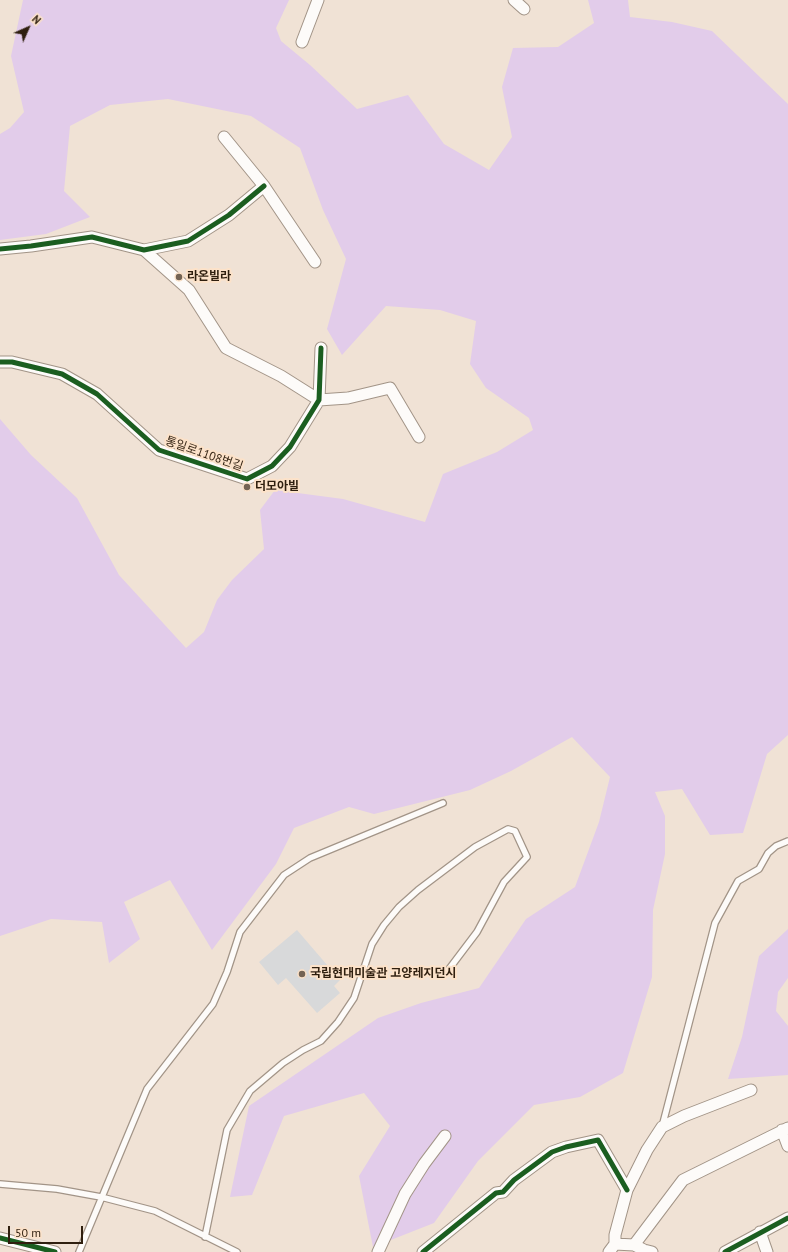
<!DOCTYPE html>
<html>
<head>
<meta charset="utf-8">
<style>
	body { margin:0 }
	#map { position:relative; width:788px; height:1252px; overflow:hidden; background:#f0e2d5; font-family:"PT Sans",sans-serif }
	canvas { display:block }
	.north { position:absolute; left:8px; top:8px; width:40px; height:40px; -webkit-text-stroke:3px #fce2c9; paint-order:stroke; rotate:45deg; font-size:11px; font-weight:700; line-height:16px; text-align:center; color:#2f1f0f }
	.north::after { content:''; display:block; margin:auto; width:14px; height:18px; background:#2f1f0f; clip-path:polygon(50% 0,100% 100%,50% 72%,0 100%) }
	.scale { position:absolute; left:8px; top:1226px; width:75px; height:18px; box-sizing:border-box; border:2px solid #2f1f0f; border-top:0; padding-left:5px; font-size:12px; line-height:14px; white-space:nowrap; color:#2f1f0f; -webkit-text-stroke:3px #fce2c9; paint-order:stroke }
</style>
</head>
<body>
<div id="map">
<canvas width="788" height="1252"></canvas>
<div class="north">N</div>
<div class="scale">50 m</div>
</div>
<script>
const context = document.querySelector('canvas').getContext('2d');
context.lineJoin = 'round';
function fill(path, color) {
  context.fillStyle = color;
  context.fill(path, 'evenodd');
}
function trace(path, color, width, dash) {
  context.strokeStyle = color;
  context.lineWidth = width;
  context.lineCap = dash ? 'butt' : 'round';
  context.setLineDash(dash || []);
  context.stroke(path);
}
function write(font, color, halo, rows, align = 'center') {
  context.font = font + ' "PT Sans","Noto Sans KR",sans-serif';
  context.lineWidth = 4;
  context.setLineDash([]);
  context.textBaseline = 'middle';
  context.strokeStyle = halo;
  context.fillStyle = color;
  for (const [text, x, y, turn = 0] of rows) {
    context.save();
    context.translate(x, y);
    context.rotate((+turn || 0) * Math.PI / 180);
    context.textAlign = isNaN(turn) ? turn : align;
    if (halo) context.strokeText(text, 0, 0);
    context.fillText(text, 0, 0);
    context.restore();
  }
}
fill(new Path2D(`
	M 23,0 L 289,0 L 276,28 L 281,41 L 310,65 L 357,109 L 408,95 L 444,144 L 489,170 L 512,137 L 502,87 L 513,48 L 558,47 L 594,23 L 588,0 L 628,0 L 630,17 L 672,22 L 712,31 L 788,104 L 788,735 L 767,754 L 743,833 L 710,835 L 682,789 L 655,792 L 665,816 L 665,854 L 653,910 L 652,977 L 623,1073 L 580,1097 L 534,1105 L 478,1161 L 434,1223 L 373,1247 L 359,1176 L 390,1126 L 364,1093 L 284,1116 L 252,1195 L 230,1197 L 249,1106 L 378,1018 L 421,1003 L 479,988 L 526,919 L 575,887 L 599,822 L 610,777 L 572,737 L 511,771 L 470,790 L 374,814 L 349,807 L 294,828 L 276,864 L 212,950 L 170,880 L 124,902 L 140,939 L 109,963 L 102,922 L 51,919 L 0,936 L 0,419 L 31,455 L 77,498 L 119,575 L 186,648 L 204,632 L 217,600 L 232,580 L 264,549 L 260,510 L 275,490 L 343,499 L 425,522 L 443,474 L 497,452 L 533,430 L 529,418 L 486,388 L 470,364 L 476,321 L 440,310 L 386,306 L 342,355 L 327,329 L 346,259 L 323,210 L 300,148 L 251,116 L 168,99 L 110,105 L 70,126 L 64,191 L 90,217 L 46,234 L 0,240 L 0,134 L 10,128 L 24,112 L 11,56 Z
	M 788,929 L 788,978 L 778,992 L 776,1011 L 788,1026 L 788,1075 L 728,1079 L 742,1037 L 759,956 Z`), '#e2ccea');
fill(new Path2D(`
	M 297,930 L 340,980 L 334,986 L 340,993 L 317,1013 L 286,978 L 278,985 L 259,962 Z`), '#d8d9da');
const lane = new Path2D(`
	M 662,1127 L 715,923 L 738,881 L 759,869 L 768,853 L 776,846 L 788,841
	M 0,1184 L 57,1189 L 101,1197 L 155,1211 L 237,1252
	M 205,1237 L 227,1130 L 250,1091 L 283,1063 L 303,1050 L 321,1041 L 338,1022 L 354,998 L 372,944 L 384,925 L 399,907 L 418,890 L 475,847 L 508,829 L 515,831 L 527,857 L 504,882 L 477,932 L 446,973
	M 79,1252 L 147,1089 L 213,1004 L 227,972 L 240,932 L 284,875 L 310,858 L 443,803`);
const street = new Path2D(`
	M 514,0 L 524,9
	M 302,42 L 318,0
	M 224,137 L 264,186 L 315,262
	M 0,249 L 31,246 L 92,237 L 144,250 L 188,241 L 229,215 L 264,186
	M 144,250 L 189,290 L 226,348 L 281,376 L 319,400 L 348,398 L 390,388 L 419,437
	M 0,362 L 12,362 L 62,374 L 97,394 L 159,450 L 247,479 L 272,466 L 290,447 L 319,400 L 321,348
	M 782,1130 L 788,1146
	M 760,1232 L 767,1252
	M 0,1238 L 55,1252
	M 615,1244 L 634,1245 L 644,1250 L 652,1252
	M 634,1245 L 683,1180 L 788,1128
	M 378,1252 L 405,1194 L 424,1164 L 445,1136
	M 423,1252 L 496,1193 L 503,1192 L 514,1180 L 552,1152 L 566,1147 L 598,1140 L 627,1190
	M 609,1252 L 615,1244 L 615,1235 L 627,1190 L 647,1150 L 662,1127 L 684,1116 L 751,1090
	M 725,1252 L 788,1218`);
trace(lane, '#a29487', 8);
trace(street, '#a29487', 13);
trace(lane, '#fdfbf9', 5.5);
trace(street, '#fdfbf9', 11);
trace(new Path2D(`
	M 0,249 L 31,246 L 92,237 L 144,250 L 188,241 L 229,215 L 264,186
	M 0,362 L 12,362 L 62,374 L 97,394 L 159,450 L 247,479 L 272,466 L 290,447 L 319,400 L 321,348
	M 0,1238 L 55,1252
	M 423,1252 L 496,1193 L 503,1192 L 514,1180 L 552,1152 L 566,1147 L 598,1140 L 627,1190
	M 725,1252 L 788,1218`), '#1b5e20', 5);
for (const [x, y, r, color] of [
	[179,277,4,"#736354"],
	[247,487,4,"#736354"],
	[302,974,4,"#736354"]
]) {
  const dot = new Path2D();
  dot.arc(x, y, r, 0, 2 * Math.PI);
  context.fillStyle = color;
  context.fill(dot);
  trace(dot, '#fce2c9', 1.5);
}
write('bold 12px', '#2f1f0f', '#fce2c9', [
	["라온빌라",187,277],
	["더모아빌",255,487],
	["국립현대미술관 고양레지던시",310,974]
], 'left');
write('12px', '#2f1f0f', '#fce2c9', [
	["통일로1108번길",204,454,19]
]);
</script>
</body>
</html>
